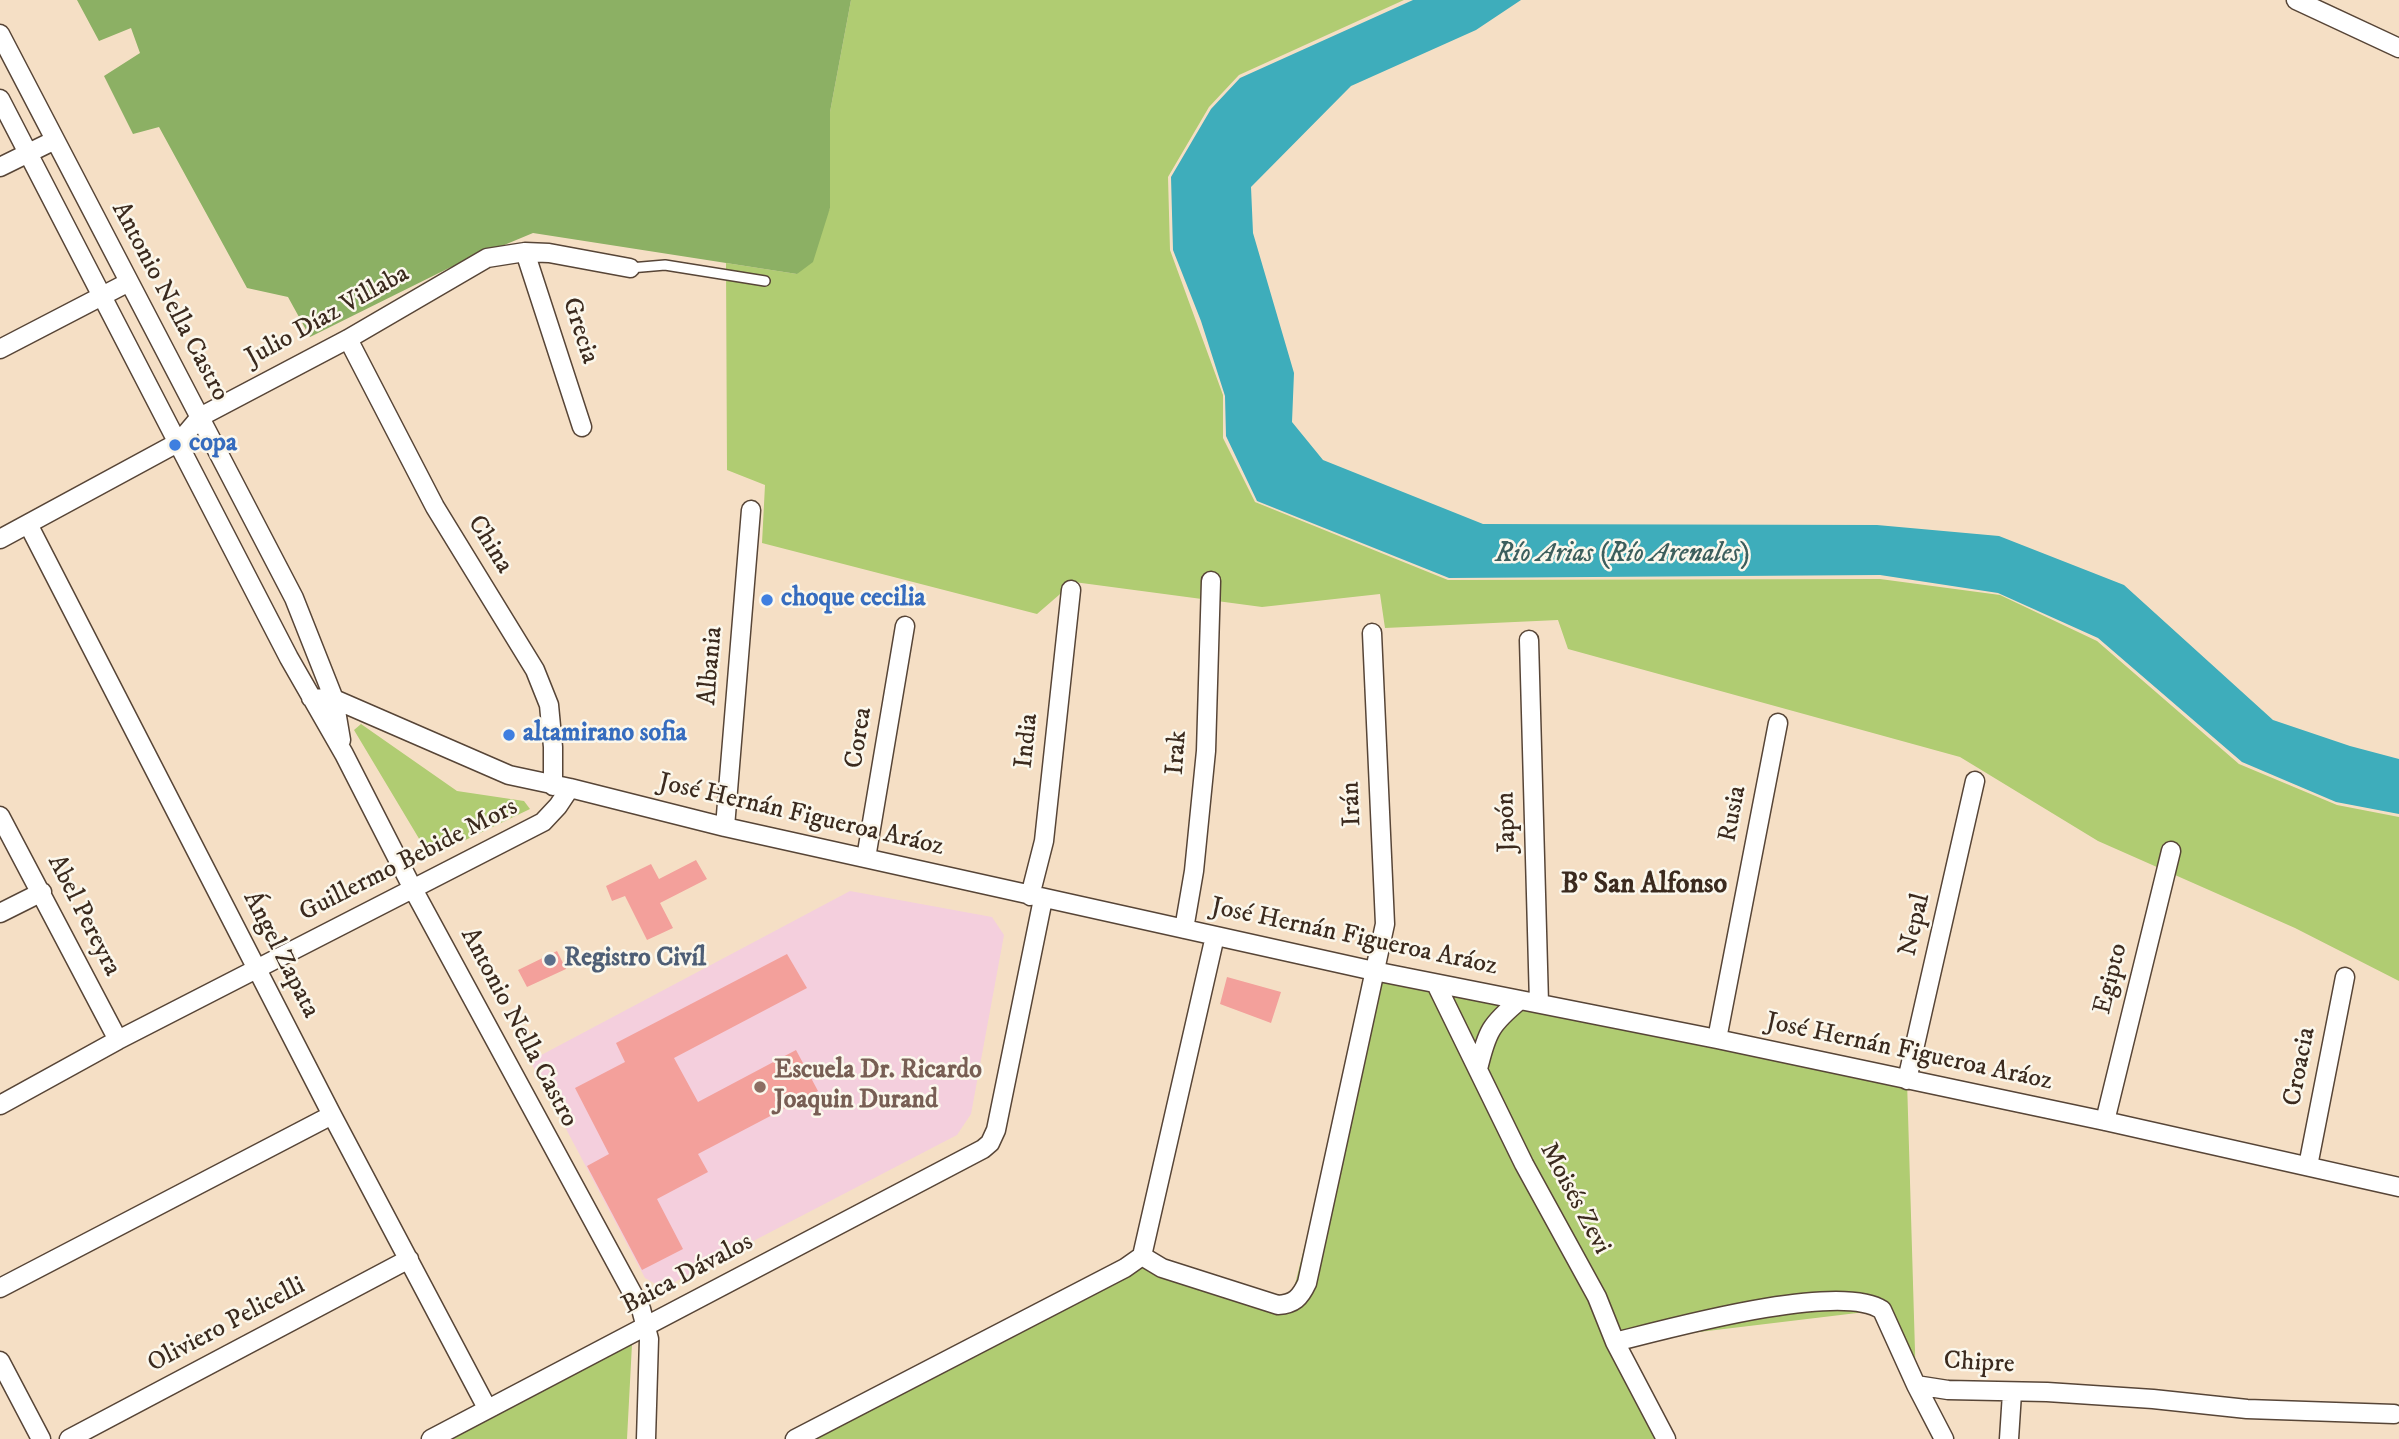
<!DOCTYPE html>
<html>
<head>
<meta charset="utf-8">
<style>
	body { margin:0 }
	canvas { display:block; background:#f5dfc5 }
</style>
</head>
<body>
<canvas width="2399" height="1439"></canvas>
<script>
const context = document.querySelector('canvas').getContext('2d');
context.lineJoin = 'round';
function fill(path, color) {
  context.fillStyle = color;
  context.fill(path, 'evenodd');
}
function trace(path, color, width, dash) {
  context.strokeStyle = color;
  context.lineWidth = width;
  context.lineCap = dash ? 'butt' : 'round';
  context.setLineDash(dash || []);
  context.stroke(path);
}
function write(font, color, halo, rows, align = 'center') {
  context.font = font + ' "IM FELL DW Pica",serif';
  context.lineWidth = 5;
  context.setLineDash([]);
  context.textBaseline = 'middle';
  context.strokeStyle = halo;
  context.fillStyle = color;
  for (const [text, x, y, turn = 0] of rows) {
    context.save();
    context.translate(x, y);
    context.rotate((+turn || 0) * Math.PI / 180);
    context.textAlign = isNaN(turn) ? turn : align;
    if (halo) context.strokeText(text, 0, 0);
    context.fillText(text, 0, 0);
    context.restore();
  }
}
fill(new Path2D(`
	M 850,891 L 992,917 L 1004,935 L 971,1114 L 957,1135 L 663,1288 L 645,1278 L 530,1061 Z`), '#f4cfdd');
fill(new Path2D(`
	M 851,0 L 1404,0 L 1239,75 L 1209,107 L 1168,177 L 1170,250 L 1223,395 L 1223,438 L 1255,502 L 1448,580 L 1880,579 L 2000,595 L 2097,641 L 2239,764 L 2337,805 L 2399,817 L 2399,981 L 2295,928 L 2098,841 L 1960,757 L 1568,649 L 1558,620 L 1385,628 L 1380,594 L 1262,607 L 1074,582 L 1037,614 L 762,543 L 765,485 L 727,470 L 726,263 L 797,274 L 830,208 L 830,112 Z
	M 361,724 L 457,791 L 524,801 L 530,809 L 430,857 L 354,730 Z
	M 1374,971 L 1907,1080 L 1916,1385 L 1882,1310 L 1616,1342 L 1666,1439 L 794,1439 L 1142,1256 L 1290,1304 Z
	M 632,1344 L 627,1439 L 452,1439 Z`), '#b0cc72');
fill(new Path2D(`
	M 77,0 L 851,0 L 830,112 L 830,208 L 813,262 L 797,274 L 533,233 L 449,268 L 310,337 L 288,297 L 247,288 L 159,127 L 133,134 L 104,76 L 140,53 L 131,28 L 99,41 Z`), '#8cb064');
fill(new Path2D(`
	M 1413,0 L 1521,0 L 1476,30 L 1351,86 L 1251,187 L 1253,233 L 1294,373 L 1292,422 L 1323,460 L 1483,524 L 1877,525 L 1999,536 L 2124,585 L 2273,720 L 2350,746 L 2399,759 L 2399,814 L 2336,802 L 2242,762 L 2098,638 L 1998,593 L 1880,575 L 1449,578 L 1257,501 L 1226,436 L 1225,396 L 1201,321 L 1173,250 L 1171,177 L 1211,109 L 1240,78 Z`), '#3eadbb');
fill(new Path2D(`
	M 696,860 L 707,879 L 660,903 L 673,928 L 647,940 L 625,896 L 612,901 L 606,886 L 651,864 L 659,879 Z
	M 557,951 L 566,969 L 527,987 L 518,970 Z
	M 787,954 L 807,988 L 674,1058 L 698,1102 L 796,1050 L 818,1091 L 698,1154 L 708,1172 L 657,1199 L 683,1249 L 642,1270 L 587,1166 L 609,1154 L 575,1088 L 625,1062 L 616,1043 Z
	M 1227,977 L 1281,992 L 1271,1023 L 1220,1004 Z`), '#f3a09b');
const service = new Path2D(`
	M 630,268 L 665,265 L 765,281`);
const minor = new Path2D(`
	M 2296,0 L 2399,48
	M 0,34 L 294,598 L 334,699 L 341,740
	M 0,99 L 289,658 L 344,754 L 413,889 L 641,1309 L 649,1339 L 646,1439
	M 0,167 L 55,140
	M 525,252 L 582,427
	M 348,339 L 435,507 L 535,670 L 549,705 L 553,747 L 553,786
	M 0,349 L 129,282
	M 28,524 L 332,1115 L 487,1408
	M 0,539 L 179,442 L 200,417 L 348,339 L 487,258 L 525,252 L 549,253 L 630,268
	M 1529,640 L 1539,1003
	M 311,698 L 334,699 L 509,775 L 570,788 L 725,827 L 1374,971 L 1717,1039 L 2105,1121 L 2399,1187
	M 0,816 L 118,1040
	M 725,827 L 751,510
	M 866,858 L 905,626
	M 1030,896 L 1044,841 L 1071,590
	M 0,913 L 42,892
	M 1184,929 L 1194,871 L 1206,751 L 1211,581
	M 1436,984 L 1524,1164 L 1597,1297 L 1615,1342 L 1666,1439
	M 1717,1039 L 1778,723
	M 1478,1069 C 1487,1031 1491,1024 1520,1000
	M 1907,1080 L 1975,781
	M 0,1105 L 118,1040 L 543,822 L 558,806 L 570,788
	M 2105,1121 L 2171,851
	M 2308,1166 L 2345,977
	M 1142,1256 L 1162,1268 L 1278,1305 C 1294,1304 1300,1298 1307,1283 L 1385,924 L 1372,633
	M 0,1288 L 332,1115
	M 1615,1342 C 1667,1329 1840,1281 1882,1310 L 1916,1385 L 1948,1390 L 2047,1392 L 2153,1399 L 2247,1409 L 2394,1414
	M 0,1361 L 41,1439
	M 1916,1385 L 1944,1439
	M 69,1439 L 409,1259
	M 431,1439 L 983,1149 L 990,1143 L 996,1130 L 1043,899
	M 795,1439 L 1125,1268 L 1142,1256 L 1215,936
	M 2009,1439 L 2012,1393`);
trace(service, '#574537', 12);
trace(minor, '#574537', 21);
trace(service, '#fff', 9);
trace(minor, '#fff', 18);
for (const [x, y, r, color] of [
	[175,445,7,"#3f7fe0"],
	[767,600,7,"#3f7fe0"],
	[509,735,7,"#3f7fe0"],
	[550,960,7,"#5c6f8a"],
	[760,1087,7,"#8d6e63"]
]) {
  const dot = new Path2D();
  dot.arc(x, y, r, 0, 2 * Math.PI);
  context.fillStyle = color;
  context.fill(dot);
  trace(dot, '#fbf7ec', 2.5);
}
write('26px', '#3b2a1e', '#fbf7ec', [
	["Antonio Nella Castro",169,302,62],
	["Julio Díaz Villaba",328,317,-29],
	["Grecia",579,331,72],
	["China",489,545,58],
	["Albania",712,666,-85],
	["Corea",860,738,-81],
	["India",1028,741,-84],
	["Irak",1178,753,-86],
	["Irán",1353,804,-93],
	["Rusia",1734,814,-79],
	["José Hernán Figueroa Aráoz",801,816,13],
	["Japón",1508,822,-92],
	["Guillermo Bebide Mors",409,861,-27],
	["Abel Pereyra",83,916,63],
	["Nepal",1916,925,-77],
	["José Hernán Figueroa Aráoz",1354,938,12],
	["Ángel Zapata",280,955,63],
	["Egipto",2112,979,-76],
	["Antonio Nella Castro",518,1028,62],
	["José Hernán Figueroa Aráoz",1909,1053,12],
	["Croacia",2301,1067,-79],
	["Moisés Zevi",1574,1199,62],
	["Baica Dávalos",688,1275,-28],
	["Oliviero Pelicelli",227,1326,-28],
	["Chipre",1979,1364,3]
]);
write('bold 26px', '#366cbe', '#fbf7ec', [
	["copa",189,445],
	["choque cecilia",781,600],
	["altamirano sofia",523,735]
], 'left');
write('bold 26px', '#4e5e75', '#fbf7ec', [
	["Registro Civíl",564,960]
], 'left');
write('bold 26px', '#785e54', '#fbf7ec', [
	["Escuela Dr. Ricardo",774,1072],
	["Joaquin Durand",774,1102]
], 'left');
write('italic 28px', '#3c5e5d', '#fbf7ec', [
	["Río Arias (Río Arenales)",1622,555]
]);
write('bold 28px', '#3b2a1e', '#fbf7ec', [
	["B° San Alfonso",1644,886]
]);
</script>
</body>
</html>
